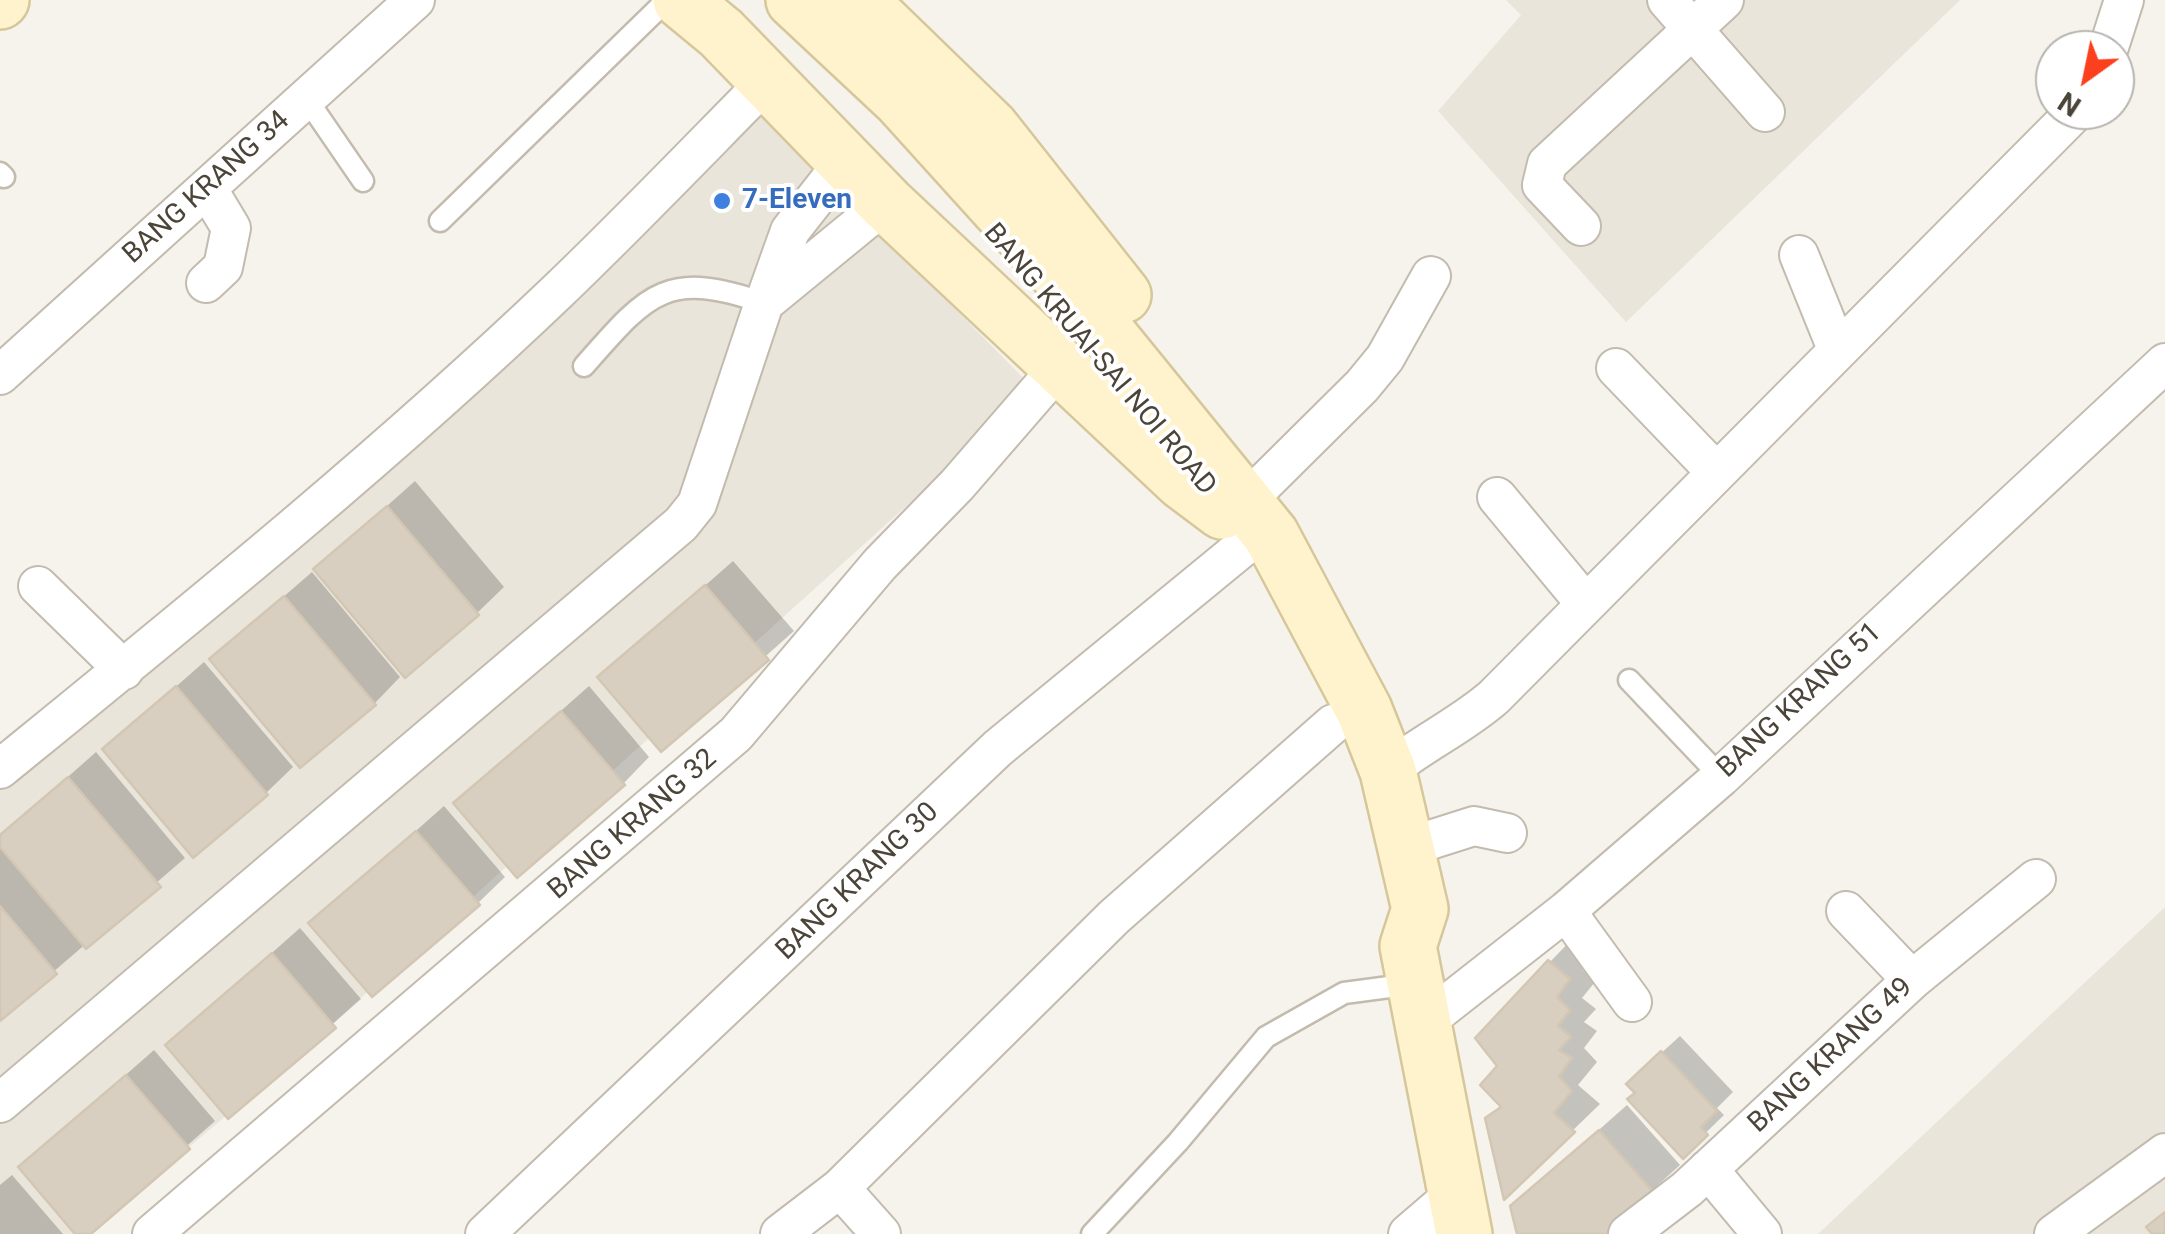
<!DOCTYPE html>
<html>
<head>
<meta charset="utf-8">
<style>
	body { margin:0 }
	#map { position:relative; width:2165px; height:1234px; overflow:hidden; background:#f6f3ec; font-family:Roboto,sans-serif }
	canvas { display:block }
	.north { position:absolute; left:2035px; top:30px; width:100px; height:100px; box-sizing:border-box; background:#fff; border:2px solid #b7b4b0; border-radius:50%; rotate:213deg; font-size:28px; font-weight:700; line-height:40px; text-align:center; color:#4b4439 }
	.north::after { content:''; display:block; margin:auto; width:35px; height:45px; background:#fc3f1d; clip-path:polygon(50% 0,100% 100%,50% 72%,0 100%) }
</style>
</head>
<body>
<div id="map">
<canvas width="2165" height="1234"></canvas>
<div class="north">N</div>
</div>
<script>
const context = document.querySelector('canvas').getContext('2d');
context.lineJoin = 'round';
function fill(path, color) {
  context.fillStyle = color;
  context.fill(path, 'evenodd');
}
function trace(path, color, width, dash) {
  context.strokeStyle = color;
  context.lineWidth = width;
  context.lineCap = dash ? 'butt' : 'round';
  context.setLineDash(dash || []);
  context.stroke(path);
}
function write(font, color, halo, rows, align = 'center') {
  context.font = font + ' Roboto,sans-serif';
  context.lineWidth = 8;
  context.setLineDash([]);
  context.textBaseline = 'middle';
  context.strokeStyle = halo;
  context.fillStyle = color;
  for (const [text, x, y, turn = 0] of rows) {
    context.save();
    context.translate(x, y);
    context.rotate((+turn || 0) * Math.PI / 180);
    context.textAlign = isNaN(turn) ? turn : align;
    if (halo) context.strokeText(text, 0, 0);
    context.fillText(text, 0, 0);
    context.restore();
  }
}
fill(new Path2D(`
	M 1506,0 L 1960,0 L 1626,322 L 1438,111 L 1521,15 Z
	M 758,108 L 1035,390 L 291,1061 L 86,1234 L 0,1234 L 0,785 Z
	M 2165,907 L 2165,1234 L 1818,1234 Z`), '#eae5da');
fill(new Path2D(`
	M 415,481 L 504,587 L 477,613 L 316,569 Z
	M 733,561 L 794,631 L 662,748 L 601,677 Z
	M 312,572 L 400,677 L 374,704 L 212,659 Z
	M 204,662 L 293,767 L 266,793 L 105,749 Z
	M 589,686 L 649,757 L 623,784 L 457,803 Z
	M 96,752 L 185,858 L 0,1018 L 0,837 Z
	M 444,806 L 505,877 L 478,903 L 312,923 Z
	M 300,928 L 361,999 L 229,1116 L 168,1045 Z
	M 1576,935 L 1595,951 L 1582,969 L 1595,982 L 1582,998 L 1596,1009 L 1584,1022 L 1597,1031 L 1584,1048 L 1597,1062 L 1578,1085 L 1600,1104 L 1506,1195 L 1487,1119 L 1502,1104 L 1500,1066 L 1550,962 Z
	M 1680,1036 L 1733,1092 L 1717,1108 L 1724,1115 L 1683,1155 L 1638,1093 L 1647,1066 Z
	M 154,1050 L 215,1121 L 87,1234 L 79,1234 L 21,1167 Z
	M 1627,1105 L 1680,1165 L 1604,1234 L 1519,1234 L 1513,1206 Z
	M 12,1175 L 63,1234 L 0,1234 L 0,1185 Z`), '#0003');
const building = new Path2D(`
	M 387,506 L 479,615 L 405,678 L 313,569 Z
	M 705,585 L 769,660 L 661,752 L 597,677 Z
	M 284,596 L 376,705 L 300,768 L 209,659 Z
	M 176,686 L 268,795 L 193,858 L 102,749 Z
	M 561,711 L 625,785 L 517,878 L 453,803 Z
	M 68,777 L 161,887 L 86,949 L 0,847 L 0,835 Z
	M 416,831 L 480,905 L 372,997 L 308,923 Z
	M 0,906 L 57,974 L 0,1021 Z
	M 272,953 L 336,1028 L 228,1119 L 165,1045 Z
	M 1548,960 L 1570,979 L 1557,997 L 1570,1010 L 1558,1026 L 1571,1037 L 1559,1050 L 1572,1058 L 1559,1076 L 1572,1091 L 1554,1113 L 1575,1132 L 1504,1200 L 1485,1118 L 1501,1107 L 1480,1085 L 1497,1066 L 1475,1038 Z
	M 1661,1051 L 1717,1111 L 1701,1127 L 1708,1135 L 1683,1159 L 1627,1099 L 1635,1093 L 1626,1084 Z
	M 126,1075 L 190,1149 L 91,1234 L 75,1234 L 18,1167 Z
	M 1599,1130 L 1655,1194 L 1608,1234 L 1517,1234 L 1510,1206 Z
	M 2165,1212 L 2165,1234 L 2152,1234 L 2146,1227 Z`);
fill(building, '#d8cfc1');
trace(building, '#d3c7b4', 2.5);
const service = new Path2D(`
	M 306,98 L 363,181
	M 0,173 L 4,177
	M 440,221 L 667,0
	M 584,366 C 648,293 666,269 764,303
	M 1629,680 L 1721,777
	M 1092,1234 L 1178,1142 L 1266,1037 L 1344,993 L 1412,984`);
const minor = new Path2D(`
	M 1667,0 L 1765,112
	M 2108,50 L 2124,0
	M 1581,226 L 1542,185 L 1547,164 L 1724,0
	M 1799,255 L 1837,349
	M 206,283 L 223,267 L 231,228 L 207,188
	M 765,301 L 790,231 L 844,162
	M 1616,368 L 1716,472
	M 0,375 L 415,0
	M 1497,497 L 1585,603
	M 1246,501 L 1362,386 L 1385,358 L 1431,276
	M 38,586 L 124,670
	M 0,769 C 189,615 381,460 558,291 C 629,223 697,152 766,82
	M 1388,771 C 1422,743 1461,726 1494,697 L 2077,110
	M 1408,847 L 1474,826 L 1507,833
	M 1566,911 L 1632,1002
	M 1846,911 L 1912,980
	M 1422,1024 L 1566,911 L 1721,777 L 2165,363
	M 0,1103 L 681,524 L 697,504 L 764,303 L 886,203
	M 1708,1169 L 1762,1234
	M 840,1188 L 881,1234
	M 152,1234 L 736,734 L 880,564 L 957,485 L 1062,364
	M 485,1234 L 998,748 L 1244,546
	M 780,1234 L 840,1188 L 1114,917 L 1333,724
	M 1408,1234 L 1457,1192
	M 1628,1234 L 1687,1189 L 1912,980 L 2036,879
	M 2054,1234 L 2165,1153`);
const secondary = new Path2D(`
	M 681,0 L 721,33 L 886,203 L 1182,481 L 1222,511
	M 794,0 L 901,100 L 1063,279 L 1271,535 L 1364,710 L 1388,771 L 1420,909 L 1408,946 L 1464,1234
	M 859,0 L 991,128 L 1123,295
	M 0,1 L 1,0`);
trace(service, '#c2bbae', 25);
trace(minor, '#c2bbae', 42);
trace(secondary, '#d6c79b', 60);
trace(service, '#fff', 20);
trace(minor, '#fff', 38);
trace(secondary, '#fff3cd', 55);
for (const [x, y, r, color] of [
	[722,201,10,"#3f7fe0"]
]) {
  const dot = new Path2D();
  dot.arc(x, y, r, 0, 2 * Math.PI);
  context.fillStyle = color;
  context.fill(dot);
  trace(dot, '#fff', 4);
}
write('28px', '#4b4439', '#fff', [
	["BANG KRANG 34",207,188,-42],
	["BANG KRUAI-SAI NOI ROAD",1099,360,50],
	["BANG KRANG 51",1800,701,-43],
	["BANG KRANG 32",633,825,-41],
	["BANG KRANG 30",858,882,-44],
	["BANG KRANG 49",1831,1056,-43]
]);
write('bold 28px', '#366cbe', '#fff', [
	["7-Eleven",742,201]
], 'left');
</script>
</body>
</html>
